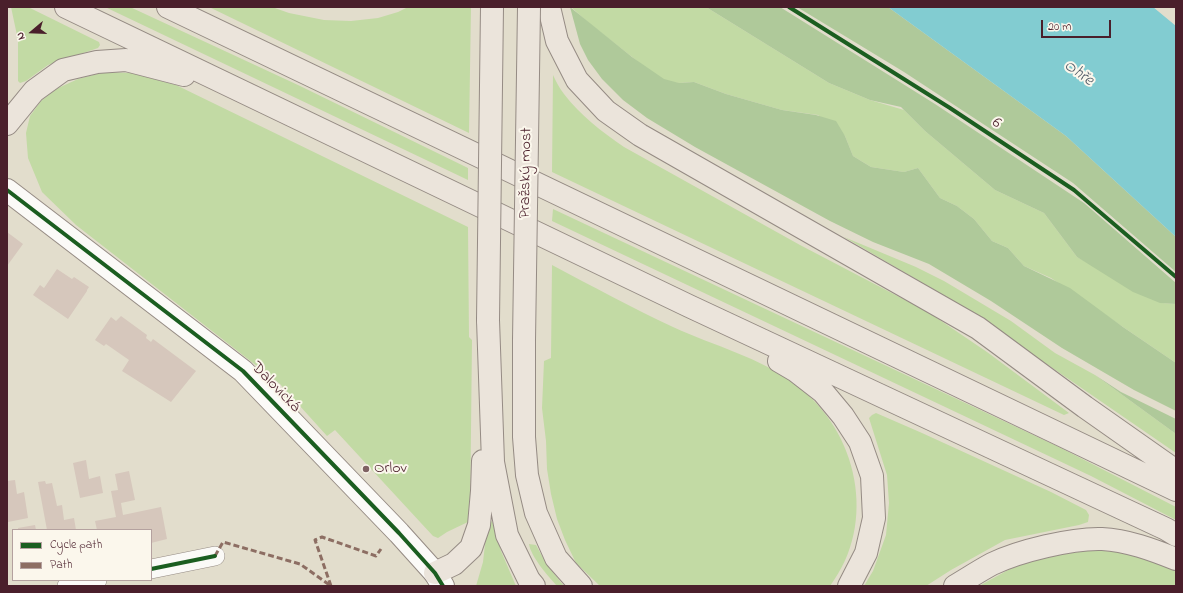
<!DOCTYPE html>
<html>
<head>
<meta charset="utf-8">
<style>
	body { margin:0 }
	#map { position:relative; width:1183px; height:593px; overflow:hidden; background:#e2ddcc; font-family:"Indie Flower",sans-serif }
	canvas { display:block }
	.frame { position:absolute; inset:0; border:8px solid #4a1f2b; pointer-events:none }
	.legend { position:absolute; left:12px; top:529px; width:140px; height:52px; box-sizing:border-box; background:#fbf7ec; border:1px solid #b4a19f; margin:0; padding:5px 7px; list-style:none; font-size:12px; color:#4a1f2b }
	.legend li { display:flex; align-items:center; gap:8px; height:20px }
	.legend b { width:20px; border:1px solid #b4a19f }
	.north { position:absolute; left:12px; top:12px; width:40px; height:40px; -webkit-text-stroke:3px #fbf7ec; paint-order:stroke; rotate:251deg; font-size:11px; font-weight:700; line-height:16px; text-align:center; color:#4a1f2b }
	.north::after { content:''; display:block; margin:auto; width:14px; height:18px; background:#4a1f2b; clip-path:polygon(50% 0,100% 100%,50% 72%,0 100%) }
	.scale { position:absolute; left:1041px; top:20px; width:70px; height:18px; box-sizing:border-box; border:2px solid #4a1f2b; border-top:0; padding-left:5px; font-size:12px; line-height:14px; white-space:nowrap; color:#4a1f2b; -webkit-text-stroke:3px #fbf7ec; paint-order:stroke }
</style>
</head>
<body>
<div id="map">
<canvas width="1183" height="593"></canvas>
<div class="frame"></div>
<ul class="legend">
<li><b style="height:5px;background:#1b5e20"></b>Cycle path</li>
<li><b style="height:5px;background:#8d6e63"></b>Path</li>
</ul>
<div class="north">N</div>
<div class="scale">20 m</div>
</div>
<script>
const context = document.querySelector('canvas').getContext('2d');
context.lineJoin = 'round';
function fill(path, color) {
  context.fillStyle = color;
  context.fill(path, 'evenodd');
}
function trace(path, color, width, dash) {
  context.strokeStyle = color;
  context.lineWidth = width;
  context.lineCap = dash ? 'butt' : 'round';
  context.setLineDash(dash || []);
  context.stroke(path);
}
function write(font, color, halo, rows, align = 'center') {
  context.font = font + ' "Indie Flower",sans-serif';
  context.lineWidth = 4;
  context.setLineDash([]);
  context.textBaseline = 'middle';
  context.strokeStyle = halo;
  context.fillStyle = color;
  for (const [text, x, y, turn = 0] of rows) {
    context.save();
    context.translate(x, y);
    context.rotate((+turn || 0) * Math.PI / 180);
    context.textAlign = isNaN(turn) ? turn : align;
    if (halo) context.strokeText(text, 0, 0);
    context.fillText(text, 0, 0);
    context.restore();
  }
}
fill(new Path2D(`
	M 11,7 L 28,7 L 99,42 L 100,45 L 98,48 L 48,65 L 26,81 L 20,83 L 18,81 L 18,40 Z
	M 105,7 L 130,7 L 298,85 L 468,168 L 468,180 Z
	M 209,7 L 272,7 L 289,13 L 324,20 L 351,21 L 378,18 L 398,12 L 408,7 L 471,7 L 469,133 Z
	M 571,7 L 706,7 L 829,83 L 870,100 L 904,110 L 925,131 L 995,190 L 1044,213 L 1077,257 L 1162,303 L 1176,304 L 1176,363 L 1051,278 L 1024,266 L 1008,248 L 992,241 L 974,219 L 957,206 L 940,198 L 918,168 L 904,172 L 871,167 L 853,156 L 845,136 L 818,115 L 782,110 L 726,94 L 694,82 L 679,83 L 664,82 L 590,24 Z
	M 105,72 L 132,73 L 176,85 L 468,227 L 469,337 L 472,340 L 470,521 L 447,532 L 438,538 L 433,536 L 335,430 L 327,436 L 280,384 L 76,225 L 42,192 L 28,158 L 26,133 L 30,116 L 41,101 L 56,89 L 78,79 Z
	M 553,75 C 556,81 559,88 564,94 C 580,115 602,132 624,147 L 800,245 L 928,312 L 987,352 L 1069,413 L 1064,415 L 552,172 Z
	M 553,209 L 1061,448 L 1176,507 L 1176,520 L 1091,476 L 552,221 Z
	M 844,237 L 916,267 L 944,281 L 1011,321 L 1055,353 L 1095,375 L 1176,434 L 1176,453 L 1051,367 L 933,289 Z
	M 552,265 C 592,286 632,308 673,327 C 714,346 760,357 796,385 C 858,431 878,523 830,586 L 600,586 L 576,563 L 565,540 L 557,519 L 551,494 L 547,469 L 546,441 L 542,408 L 544,361 L 551,358 Z
	M 876,413 L 922,433 L 1051,492 L 1086,510 L 1089,515 L 1088,522 L 1079,525 L 1005,540 L 951,570 L 926,586 L 864,586 L 873,571 L 886,535 L 889,503 L 887,475 L 869,418 L 872,415 Z
	M 491,521 L 495,525 L 501,551 L 516,586 L 476,586 L 483,562 L 487,527 Z
	M 529,544 L 536,545 L 547,565 L 564,586 L 557,586 C 548,576 531,557 529,544 Z
	M 1093,550 L 1117,552 L 1143,556 L 1176,570 L 1176,586 L 979,586 L 1010,569 L 1044,557 Z`), '#c2daa4');
fill(new Path2D(`
	M 570,7 L 632,57 L 664,79 L 679,83 L 694,82 L 726,94 L 782,110 L 816,115 L 836,121 L 845,136 L 853,156 L 871,167 L 904,172 L 918,168 L 940,198 L 957,206 L 974,219 L 992,241 L 1008,248 L 1024,266 L 1070,288 L 1123,327 L 1176,363 L 1176,411 L 1134,390 L 1062,348 L 991,301 L 929,264 L 873,242 L 830,221 L 695,147 L 647,118 L 623,100 L 602,79 L 588,60 L 580,44 Z
	M 706,7 L 780,7 L 935,104 L 1084,203 L 1176,283 L 1176,304 L 1160,303 L 1133,292 L 1077,257 L 1044,213 L 995,190 L 925,131 L 901,107 L 870,100 L 829,83 Z
	M 797,7 L 888,7 L 1066,136 L 1176,237 L 1176,272 L 1073,183 L 904,72 Z
	M 1095,375 L 1121,392 L 1176,419 L 1176,434 Z`), '#afc99a');
fill(new Path2D(`
	M 888,7 L 1153,7 L 1176,26 L 1176,237 L 1066,136 Z`), '#82ccd1');
fill(new Path2D(`
	M 7,232 L 23,244 L 7,266 Z
	M 57,269 L 72,279 L 74,277 L 89,287 L 87,290 L 87,291 L 68,319 L 33,295 L 40,285 L 44,288 Z
	M 121,316 L 147,335 L 146,338 L 151,342 L 153,339 L 196,371 L 171,402 L 122,371 L 129,360 L 106,344 L 104,346 L 95,340 L 111,317 L 116,321 Z
	M 86,460 L 89,479 L 100,476 L 103,493 L 80,498 L 73,463 Z
	M 129,471 L 135,500 L 121,503 L 123,515 L 161,507 L 167,539 L 151,543 L 151,530 L 97,530 L 95,521 L 116,517 L 111,491 L 118,490 L 115,474 Z
	M 15,480 L 17,494 L 24,492 L 28,518 L 8,522 L 7,481 Z
	M 45,481 L 46,484 L 52,483 L 57,506 L 62,505 L 64,520 L 74,518 L 76,530 L 47,530 L 38,482 Z
	M 35,525 L 36,530 L 18,530 L 18,528 Z`), '#d6c7bc');
const minor = new Path2D(`
	M 151,569 L 215,556
	M 67,586 L 97,580`);
const tertiary = new Path2D(`
	M 7,190 L 243,371 L 399,533 L 435,573 L 443,586`);
const trunk = new Path2D(`
	M 66,7 L 689,306 L 1166,529 L 1176,535
	M 168,7 L 1176,490
	M 549,7 L 557,41 L 577,80 L 606,111 L 640,135 L 978,328 L 1085,407 L 1176,471
	M 7,124 L 34,91 L 63,70 L 97,62 L 126,60 L 184,75
	M 488,320 L 493,462 L 507,535 L 529,580 L 534,586
	M 524,340 L 524,437 L 527,475 L 536,513 L 556,558 L 581,586
	M 779,361 L 796,371 L 823,392 L 843,416 L 860,442 L 872,476 L 874,518 L 866,553 L 849,586
	M 435,573 L 454,564 L 471,548 L 479,525 L 482,491 L 483,461
	M 955,586 C 967,579 979,571 992,564 C 1019,551 1072,538 1102,539 C 1127,540 1153,550 1176,559`);
trace(minor, '#958b84', 20);
trace(tertiary, '#958b84', 24);
trace(trunk, '#958b84', 24);
trace(minor, '#fbfaf7', 19);
trace(tertiary, '#fbfaf7', 22);
trace(trunk, '#ebe4db', 22);
const trunkBridge = new Path2D(`
	M 488,320 L 492,7
	M 524,340 L 529,7`);
trace(trunkBridge, '#958b84', 24, []);
trace(trunkBridge, '#ebe4db', 22);
trace(new Path2D(`
	M 215,556 L 223,542 L 300,564 L 331,586
	M 331,586 L 315,540 L 322,537 L 376,556 L 381,549`), '#8d6e63', 3, [6, 3]);
trace(new Path2D(`
	M 789,7 L 950,108 L 1074,190 L 1176,277
	M 7,190 L 243,371 L 399,533 L 435,573 L 443,586
	M 151,569 L 215,556`), '#1b5e20', 4);
for (const [x, y, r, color] of [
	[366,469,4,"#7f6263"]
]) {
  const dot = new Path2D();
  dot.arc(x, y, r, 0, 2 * Math.PI);
  context.fillStyle = color;
  context.fill(dot);
  trace(dot, '#fbf7ec', 1.5);
}
write('16px', '#4a1f2b', '#fbf7ec', [
	["6",996,124,34],
	["Pražský most",527,173,-89],
	["Dalovická",275,388,46]
]);
write('16px', '#4a1f2b', '#fbf7ec', [
	["Orlov",374,469]
], 'left');
write('italic 17px', '#4f5966', '#fbf7ec', [
	["Ohře",1078,74,35]
]);
</script>
</body>
</html>
